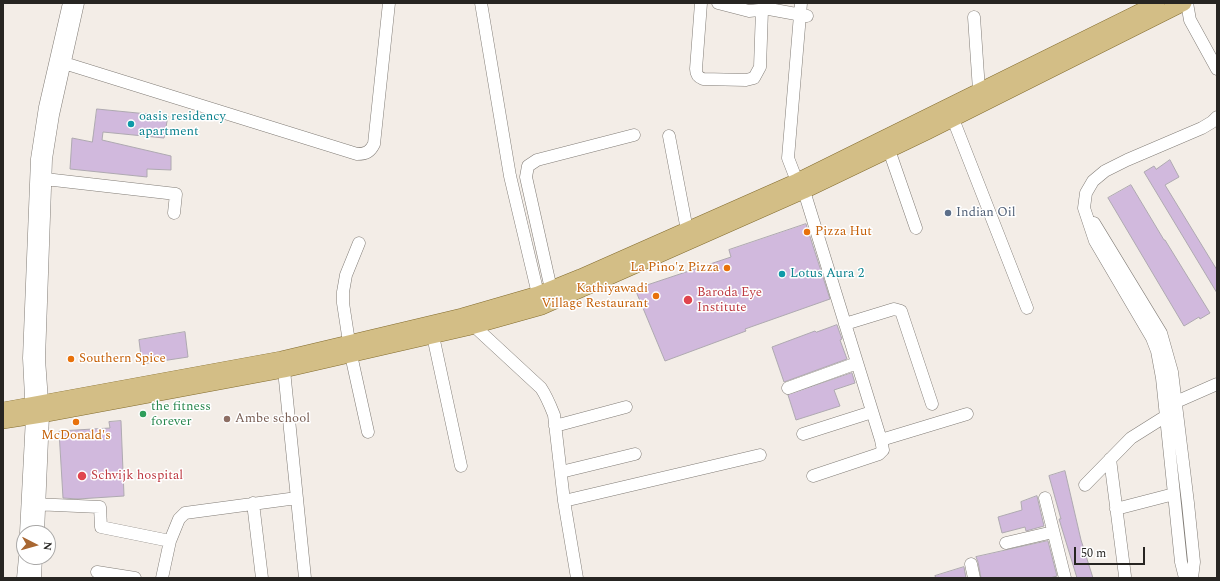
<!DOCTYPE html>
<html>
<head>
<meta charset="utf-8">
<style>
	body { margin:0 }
	#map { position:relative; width:1220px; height:581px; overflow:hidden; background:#f3ede7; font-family:Spectral,serif }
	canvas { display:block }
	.frame { position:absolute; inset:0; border:4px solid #272522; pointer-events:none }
	.north { position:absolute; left:16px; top:525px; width:40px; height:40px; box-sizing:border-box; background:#fff; border:1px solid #a9a8a7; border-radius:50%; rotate:96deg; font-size:11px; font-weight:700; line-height:16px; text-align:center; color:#272522 }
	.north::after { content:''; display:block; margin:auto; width:14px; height:18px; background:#a86732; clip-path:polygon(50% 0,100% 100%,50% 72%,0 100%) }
	.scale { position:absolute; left:1074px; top:547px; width:71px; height:18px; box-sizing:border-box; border:2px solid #272522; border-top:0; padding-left:5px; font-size:12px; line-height:14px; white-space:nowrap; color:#272522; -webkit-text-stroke:3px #fff; paint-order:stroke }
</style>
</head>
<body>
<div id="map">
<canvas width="1220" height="581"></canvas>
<div class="frame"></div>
<div class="north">N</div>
<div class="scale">50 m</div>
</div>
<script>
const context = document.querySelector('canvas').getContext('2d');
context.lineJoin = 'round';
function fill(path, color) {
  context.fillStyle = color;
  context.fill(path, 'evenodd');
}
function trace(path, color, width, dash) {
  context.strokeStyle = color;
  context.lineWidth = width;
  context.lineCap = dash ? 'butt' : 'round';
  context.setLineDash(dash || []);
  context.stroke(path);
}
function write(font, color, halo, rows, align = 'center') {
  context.font = font + ' Spectral,serif';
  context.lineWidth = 3;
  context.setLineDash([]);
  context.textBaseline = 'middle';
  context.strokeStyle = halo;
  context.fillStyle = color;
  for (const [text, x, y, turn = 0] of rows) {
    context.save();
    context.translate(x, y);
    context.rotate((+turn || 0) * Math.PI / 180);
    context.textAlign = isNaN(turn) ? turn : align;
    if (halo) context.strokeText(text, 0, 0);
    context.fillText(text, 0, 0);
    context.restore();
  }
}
const building = new Path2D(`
	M 97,109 L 168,116 L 164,138 L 103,132 L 102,140 L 171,156 L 171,170 L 147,169 L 147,177 L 70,169 L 72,138 L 92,142 Z
	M 1170,160 L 1179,177 L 1165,185 L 1217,270 L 1217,293 L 1144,172 L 1154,166 L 1156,169 Z
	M 1131,185 L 1164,240 L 1165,240 L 1210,313 L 1200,319 L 1199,317 L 1184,326 L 1108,198 Z
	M 806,224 L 830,299 L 745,329 L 746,331 L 665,361 L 635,289 L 731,257 L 729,250 Z
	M 837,325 L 842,339 L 840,340 L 847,359 L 784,382 L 772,347 L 815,331 L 816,332 Z
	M 185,332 L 188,357 L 142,364 L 139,340 Z
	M 852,373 L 855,383 L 834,390 L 840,406 L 796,420 L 788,395 Z
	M 121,421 L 124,496 L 78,499 L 63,498 L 59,431 L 110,428 L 109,422 Z
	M 1065,471 L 1081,540 L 1093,578 L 1077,578 L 1059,519 L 1061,519 L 1049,476 Z
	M 1037,496 L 1044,526 L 1026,531 L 1025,527 L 1002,533 L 998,517 L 1022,510 L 1021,502 Z
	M 1048,541 L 1057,576 L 1050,578 L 981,578 L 978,562 L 976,557 Z
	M 964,567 L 966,578 L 936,578 L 935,576 Z`);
fill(building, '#d1b9dd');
trace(building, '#aea9b0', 1);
const minor = new Path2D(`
	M 481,3 L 510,176 L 538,294
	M 701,3 L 696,69 C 696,75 698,77 703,79 L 746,80 L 754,78 L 760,67 L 762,10
	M 718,3 L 749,11 L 769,9 L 807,16
	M 1187,3 L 1190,20 L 1217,69
	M 974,17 L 979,90 L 983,98
	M 64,63 L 357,154 C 366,154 370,152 374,144 L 389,3
	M 953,119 L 1027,308
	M 669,136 L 687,230
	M 889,150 L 916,228
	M 45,179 L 176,194 L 174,213
	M 800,189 L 788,158 L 801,3
	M 804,191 L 881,440 L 883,450 L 879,454 L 813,476
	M 1094,223 L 1161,333 L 1172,372 L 1188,503 L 1194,562 L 1192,578
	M 359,243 L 346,275 L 343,292 L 343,303 L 351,355 L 368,432
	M 551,289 L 526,177 L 528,166 L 537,160 L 634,135
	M 845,324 L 894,309 L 901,311 L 932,404
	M 474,326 L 541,388 C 547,397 550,405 554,415 L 564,501 L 577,578
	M 433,336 L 461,466
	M 282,362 L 284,370 L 305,578
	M 788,388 L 857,363
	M 1176,402 L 1217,384
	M 555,426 L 626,407
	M 803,434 L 872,412
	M 881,440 L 967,414
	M 1110,459 L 1125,576
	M 561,472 L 635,454
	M 1085,485 L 1131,438 L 1166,416
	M 1045,498 L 1065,578
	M 564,501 L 760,455
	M 253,503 L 262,578
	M 33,504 L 100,507 L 101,527 L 170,541 L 162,578
	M 1116,509 L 1174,494
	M 26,533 L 32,417 L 29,358 L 37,159 L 45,107 L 69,3
	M 38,533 L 43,415 L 39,359 L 46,159 L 53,115 L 78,3
	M 170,541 L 179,519 L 185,513 L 297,498
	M 1006,543 L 1053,532
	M 971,564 L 974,578
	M 97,572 L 135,578
	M 23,578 L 25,557
	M 35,578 L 36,557
	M 1185,578 L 1181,562 L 1162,378 L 1157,351 L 1152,338 L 1095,241 L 1084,208 L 1086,193 L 1093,181 L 1105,171 L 1127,160 L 1202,128 L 1212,122 L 1217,117`);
const major = new Path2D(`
	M 3,410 L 281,359 L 462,316 L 538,294 L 580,277 L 797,181 L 1157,3
	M 3,421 L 48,414 L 284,370 L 467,328 L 542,307 L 804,191 L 927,132 L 1184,3`);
trace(minor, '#827d77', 13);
trace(major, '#836c2e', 16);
trace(minor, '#fff', 12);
trace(major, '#d3be86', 15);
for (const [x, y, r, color] of [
	[131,124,4,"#0f9aa8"],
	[948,213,4,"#5c6f8a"],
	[807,232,4,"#e8710a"],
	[727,268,4,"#e8710a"],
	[782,274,4,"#0f9aa8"],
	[656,296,4,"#e8710a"],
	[688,300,5,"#e0444e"],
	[71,359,4,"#e8710a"],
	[143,414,4,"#2e9e5b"],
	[227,419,4,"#8d6e63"],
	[76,422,4,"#e8710a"],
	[82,476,5,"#e0444e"]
]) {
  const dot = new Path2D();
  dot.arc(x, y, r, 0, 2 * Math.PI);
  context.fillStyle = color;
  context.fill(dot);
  trace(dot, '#fff', 1.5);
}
write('13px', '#0d838f', '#fff', [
	["oasis residency",139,117],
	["apartment",139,132],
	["Lotus Aura 2",790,274]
], 'left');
write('13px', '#4e5e75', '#fff', [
	["Indian Oil",956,213]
], 'left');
write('13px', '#c56008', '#fff', [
	["Pizza Hut",815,232],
	["La Pino'z Pizza",719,268,"right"],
	["Kathiyawadi",648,289,"right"],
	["Village Restaurant",648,304,"right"],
	["Southern Spice",79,359],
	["McDonald's",76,436,"center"]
], 'left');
write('13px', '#be3a42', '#fff', [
	["Baroda Eye",697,293],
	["Institute",697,308],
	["Schvijk hospital",91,476]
], 'left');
write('13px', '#27864d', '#fff', [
	["the fitness",151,407],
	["forever",151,422]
], 'left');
write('13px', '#785e54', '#fff', [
	["Ambe school",235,419]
], 'left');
</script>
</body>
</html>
